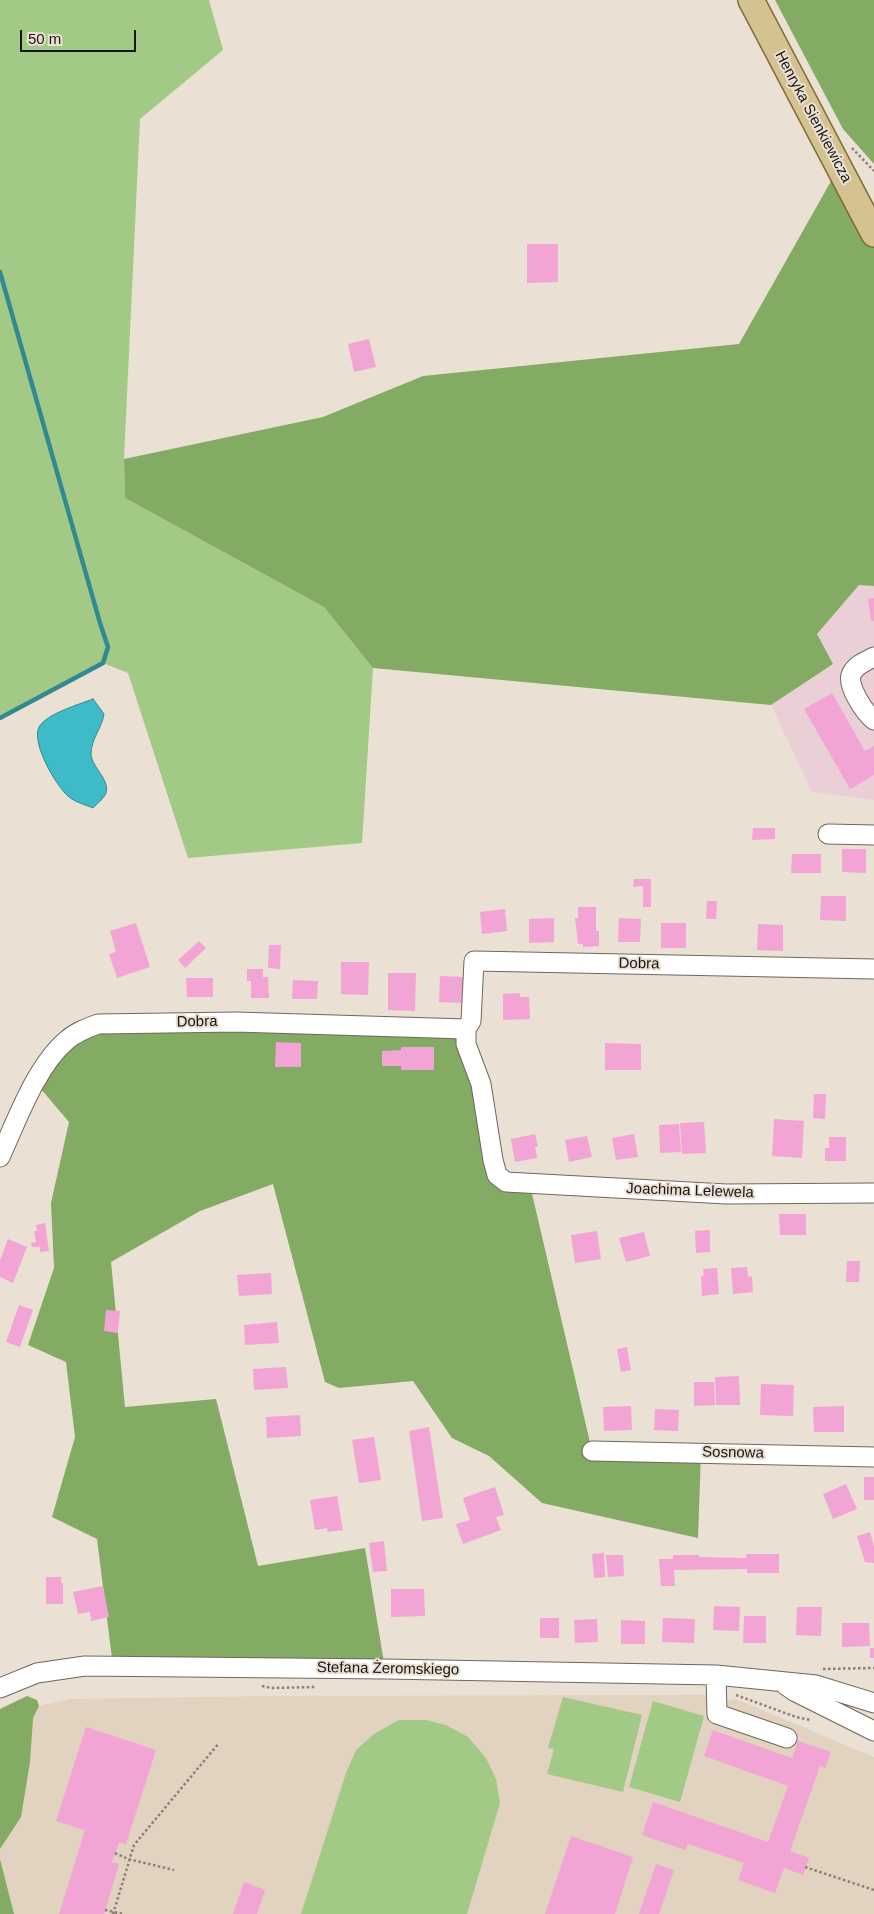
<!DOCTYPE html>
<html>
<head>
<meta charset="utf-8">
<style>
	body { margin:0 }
	#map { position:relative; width:874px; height:1914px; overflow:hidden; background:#eae0d3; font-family:Arial,sans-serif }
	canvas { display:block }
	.scale { position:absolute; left:20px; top:30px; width:116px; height:22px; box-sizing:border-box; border:2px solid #191511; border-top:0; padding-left:6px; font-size:15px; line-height:18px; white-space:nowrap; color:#191511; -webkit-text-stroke:4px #eae0d3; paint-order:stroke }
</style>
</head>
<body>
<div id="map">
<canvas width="874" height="1914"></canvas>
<div class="scale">50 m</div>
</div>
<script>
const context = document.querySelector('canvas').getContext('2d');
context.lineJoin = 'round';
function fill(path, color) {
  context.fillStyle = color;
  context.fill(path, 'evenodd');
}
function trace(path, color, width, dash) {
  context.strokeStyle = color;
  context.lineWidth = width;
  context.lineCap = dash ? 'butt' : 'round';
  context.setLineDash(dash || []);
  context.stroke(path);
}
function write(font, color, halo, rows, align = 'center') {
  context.font = font + ' Arial,sans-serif';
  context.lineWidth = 4;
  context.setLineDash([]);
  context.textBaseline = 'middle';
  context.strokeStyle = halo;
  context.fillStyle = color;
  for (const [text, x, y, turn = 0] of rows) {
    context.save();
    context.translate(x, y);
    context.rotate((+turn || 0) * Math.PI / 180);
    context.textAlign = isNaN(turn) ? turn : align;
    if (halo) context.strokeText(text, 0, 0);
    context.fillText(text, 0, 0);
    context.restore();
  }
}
fill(new Path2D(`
	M 859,584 L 874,586 L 874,800 L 812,792 L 771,705 L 832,664 L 817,634 Z`), '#ead0d6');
fill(new Path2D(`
	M 711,1695 L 717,1702 L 736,1699 L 874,1757 L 874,1914 L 0,1914 L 0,1726 L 39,1706 L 70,1699 L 270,1696 Z`), '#e2d2c0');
fill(new Path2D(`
	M 0,0 L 209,0 L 223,50 L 140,119 L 124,459 L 125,498 L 324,607 L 373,668 L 362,843 L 188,858 L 128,673 L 103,663 L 0,718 Z
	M 563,1697 L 642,1715 L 623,1792 L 547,1774 L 554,1749 L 548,1748 Z
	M 653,1701 L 704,1716 L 680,1802 L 629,1787 Z
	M 399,1720 L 426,1720 L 446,1725 L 468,1737 L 486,1758 L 496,1779 L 500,1803 L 467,1914 L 301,1914 L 346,1773 L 356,1750 L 374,1734 Z`), '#a2c985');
fill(new Path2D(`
	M 775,0 L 874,0 L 874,164 L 843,129 Z
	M 839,167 L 874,234 L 874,586 L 859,585 L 817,634 L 833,664 L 771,705 L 373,668 L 324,607 L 125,498 L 124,459 L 323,417 L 423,376 L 739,344 Z
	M 466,1029 L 497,1175 L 530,1185 L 592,1451 L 701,1452 L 698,1538 L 542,1503 L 489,1456 L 452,1438 L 413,1381 L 339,1388 L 325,1382 L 273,1184 L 200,1211 L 111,1262 L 125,1407 L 216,1399 L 258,1566 L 365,1548 L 385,1669 L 113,1666 L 97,1539 L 52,1517 L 75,1437 L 66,1362 L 28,1345 L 54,1268 L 51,1203 L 69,1122 L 35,1082 L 82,1030 Z
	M 27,1696 L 37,1700 L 39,1706 L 33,1718 L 30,1762 L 21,1817 L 0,1849 L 0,1709 Z
	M 0,1859 L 14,1914 L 0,1914 Z`), '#83ab63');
const water = new Path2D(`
	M 93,699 L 104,714 C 102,728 91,739 91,754 C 92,768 110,779 106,793 C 104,798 97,804 93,808 C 86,805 75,802 69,797 C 56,786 31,743 39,727 C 46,714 80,704 93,699 Z`);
fill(water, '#3ebbc6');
trace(water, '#338990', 1);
trace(new Path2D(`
	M 0,272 L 100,623 L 108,647 L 103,663 L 0,718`), '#338990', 4.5);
fill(new Path2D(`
	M 527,244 L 558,244 L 558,282 L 527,283 Z
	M 369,339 L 376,367 L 354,372 L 348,344 Z
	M 874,598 L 874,621 L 871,621 L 868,599 Z
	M 832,693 L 865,751 L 874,746 L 874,775 L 850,789 L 804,709 Z
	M 753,828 L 775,828 L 775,839 L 752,840 Z
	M 842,849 L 866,849 L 866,873 L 842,872 Z
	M 792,854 L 821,854 L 821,873 L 791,873 Z
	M 634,879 L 651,879 L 651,907 L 643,907 L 643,886 L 633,887 Z
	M 821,896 L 846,896 L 846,921 L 820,920 Z
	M 707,901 L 717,901 L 716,919 L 706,919 Z
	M 578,907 L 596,907 L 596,931 L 599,931 L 599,946 L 583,947 L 583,944 L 578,944 L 575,918 L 578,918 Z
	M 505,909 L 507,931 L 482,934 L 480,912 Z
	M 554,918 L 554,942 L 529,943 L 529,919 Z
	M 619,918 L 641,919 L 640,942 L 618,942 Z
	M 136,923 L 150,967 L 117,978 L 109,954 L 116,952 L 110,931 Z
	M 661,923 L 686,923 L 686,948 L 661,948 Z
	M 758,924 L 783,925 L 783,951 L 757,950 Z
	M 199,941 L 206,948 L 185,968 L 178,960 Z
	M 269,945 L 281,945 L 280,969 L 268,968 Z
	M 341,962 L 369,962 L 368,995 L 341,994 Z
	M 247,969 L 263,969 L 263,977 L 268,977 L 269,998 L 251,998 L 251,981 L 247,981 Z
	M 388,973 L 416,973 L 415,1011 L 388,1010 Z
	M 440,976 L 464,977 L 463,1003 L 439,1002 Z
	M 186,978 L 213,978 L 213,997 L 187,997 Z
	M 293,980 L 318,981 L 317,999 L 292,999 Z
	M 520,993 L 520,997 L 529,997 L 530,1019 L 503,1020 L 503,994 Z
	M 276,1042 L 301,1043 L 301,1067 L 275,1067 Z
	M 605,1043 L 641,1044 L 641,1070 L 605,1070 Z
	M 401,1047 L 434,1047 L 434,1070 L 401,1070 L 401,1066 L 382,1066 L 382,1051 L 401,1050 Z
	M 814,1094 L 826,1094 L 825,1119 L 813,1118 Z
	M 774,1119 L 804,1121 L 802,1158 L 772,1156 Z
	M 704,1122 L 706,1153 L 682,1154 L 680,1123 Z
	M 679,1124 L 681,1152 L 660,1153 L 659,1125 Z
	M 535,1134 L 538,1147 L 535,1147 L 537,1158 L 515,1162 L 511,1139 Z
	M 634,1134 L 638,1157 L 616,1160 L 612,1138 Z
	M 587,1136 L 592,1157 L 569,1162 L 565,1140 Z
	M 829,1137 L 846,1137 L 846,1161 L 825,1161 L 825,1148 L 829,1148 Z
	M 779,1214 L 806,1214 L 806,1235 L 780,1235 Z
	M 45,1223 L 49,1251 L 40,1252 L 40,1247 L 32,1247 L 31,1243 L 36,1242 L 34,1231 L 37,1231 L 36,1225 Z
	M 710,1230 L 710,1252 L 696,1253 L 695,1231 Z
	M 597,1231 L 601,1259 L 575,1263 L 571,1235 Z
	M 644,1232 L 650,1256 L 626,1262 L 619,1238 Z
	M 8,1239 L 27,1247 L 13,1283 L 0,1277 L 0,1260 Z
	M 847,1261 L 860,1261 L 859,1282 L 846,1282 Z
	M 747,1267 L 748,1277 L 752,1276 L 753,1292 L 733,1294 L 731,1268 Z
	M 717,1268 L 719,1294 L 702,1296 L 701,1276 L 704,1276 L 703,1269 Z
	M 271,1273 L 272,1294 L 239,1296 L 237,1275 Z
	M 19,1305 L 33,1310 L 20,1347 L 6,1342 Z
	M 106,1310 L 120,1311 L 118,1333 L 104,1331 Z
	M 277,1322 L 279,1343 L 245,1345 L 244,1325 Z
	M 627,1347 L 631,1370 L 621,1372 L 617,1349 Z
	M 286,1367 L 288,1388 L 254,1390 L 253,1369 Z
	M 739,1376 L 740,1405 L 716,1405 L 715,1377 Z
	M 694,1382 L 714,1382 L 715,1405 L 694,1406 Z
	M 761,1384 L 794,1385 L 793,1416 L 760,1415 Z
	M 631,1406 L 632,1430 L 604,1431 L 603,1407 Z
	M 844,1406 L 844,1432 L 814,1432 L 813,1407 Z
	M 655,1409 L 679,1410 L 678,1431 L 654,1430 Z
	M 300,1415 L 301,1436 L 267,1438 L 266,1417 Z
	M 429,1427 L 443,1518 L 422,1521 L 409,1431 Z
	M 374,1437 L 381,1480 L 359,1483 L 352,1440 Z
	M 864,1477 L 874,1477 L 874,1500 L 864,1500 Z
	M 846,1484 L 857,1509 L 833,1519 L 823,1494 Z
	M 495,1487 L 504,1515 L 496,1517 L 501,1530 L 463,1544 L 456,1524 L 470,1520 L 463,1498 Z
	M 337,1496 L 343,1530 L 328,1532 L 327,1528 L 315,1530 L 310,1500 Z
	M 870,1532 L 874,1546 L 874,1563 L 865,1562 L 857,1536 Z
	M 384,1541 L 387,1571 L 373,1572 L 369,1543 Z
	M 604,1553 L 605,1577 L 594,1578 L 592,1554 Z
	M 747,1554 L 779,1554 L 779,1573 L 747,1573 L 747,1569 L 674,1570 L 675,1586 L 661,1586 L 659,1559 L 673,1559 L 673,1555 L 699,1555 L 699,1557 L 746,1558 Z
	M 606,1555 L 623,1555 L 624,1576 L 608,1577 Z
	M 46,1577 L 61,1577 L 61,1583 L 63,1583 L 63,1604 L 46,1604 Z
	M 103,1586 L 109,1617 L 91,1621 L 90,1612 L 78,1614 L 73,1592 Z
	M 391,1589 L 424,1589 L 425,1616 L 391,1617 Z
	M 714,1606 L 740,1607 L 739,1631 L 713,1630 Z
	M 797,1607 L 822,1607 L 821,1636 L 796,1635 Z
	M 744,1616 L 766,1616 L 766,1643 L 743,1643 Z
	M 540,1618 L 559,1618 L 559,1638 L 540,1638 Z
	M 663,1618 L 695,1619 L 694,1643 L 662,1642 Z
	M 597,1619 L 598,1642 L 575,1643 L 574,1620 Z
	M 621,1620 L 645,1621 L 645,1644 L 621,1644 Z
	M 842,1623 L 869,1623 L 870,1646 L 842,1647 Z
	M 870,1648 L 874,1648 L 874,1658 L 870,1658 Z
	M 86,1727 L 156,1750 L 126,1844 L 119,1842 L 112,1862 L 119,1864 L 104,1914 L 59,1914 L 85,1830 L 56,1821 Z
	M 713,1730 L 792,1758 L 798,1741 L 831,1752 L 825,1768 L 820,1766 L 790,1851 L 809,1858 L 803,1875 L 784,1868 L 775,1893 L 738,1880 L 744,1863 L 688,1844 L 685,1850 L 642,1835 L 653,1802 L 768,1842 L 788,1786 L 704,1756 Z
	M 571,1836 L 633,1857 L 615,1914 L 545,1914 Z
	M 656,1864 L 674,1870 L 659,1914 L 639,1914 Z
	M 244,1882 L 265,1890 L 257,1914 L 233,1914 Z`), '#f2a5d4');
const minor = new Path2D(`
	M 874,657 C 866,661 856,665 852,673 C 845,684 865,713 874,720
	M 828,834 L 874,835
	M 874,969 L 474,961 L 471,1021 L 466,1029 L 466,1044 L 481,1084 L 493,1160 L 497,1175 L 506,1182 L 726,1194 L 874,1193
	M 0,1157 C 17,1120 36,1066 67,1040 C 76,1032 87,1028 98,1024 L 236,1022 L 466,1029
	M 592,1451 L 874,1457
	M 716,1675 L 717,1714 L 787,1738
	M 784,1684 L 794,1691 L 874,1731
	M 0,1688 L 37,1673 L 85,1666 L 385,1669 L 716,1675 L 816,1685 L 874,1703`);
const major = new Path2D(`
	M 751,0 L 874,234`);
trace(minor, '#70675c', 21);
trace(major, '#806b34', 28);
trace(new Path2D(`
	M 852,148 L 874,171
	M 823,1669 L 874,1668
	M 262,1686 L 271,1688 L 316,1687
	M 736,1695 L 796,1717 L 811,1720
	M 115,1853 L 128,1859 L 174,1870
	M 805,1867 L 874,1890
	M 105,1910 L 123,1914
	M 113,1914 L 134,1845 L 219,1743`), '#888178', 2.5, [2.5, 2.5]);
trace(minor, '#fff', 19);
trace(major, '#d4c291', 25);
write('15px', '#191511', '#eae0d3', [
	["Henryka Sienkiewicza",813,117,62],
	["Dobra",639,964,1],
	["Dobra",197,1022,-1],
	["Joachima Lelewela",690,1191,2],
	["Sosnowa",733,1453,1],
	["Stefana Żeromskiego",388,1669,1]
]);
</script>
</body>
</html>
